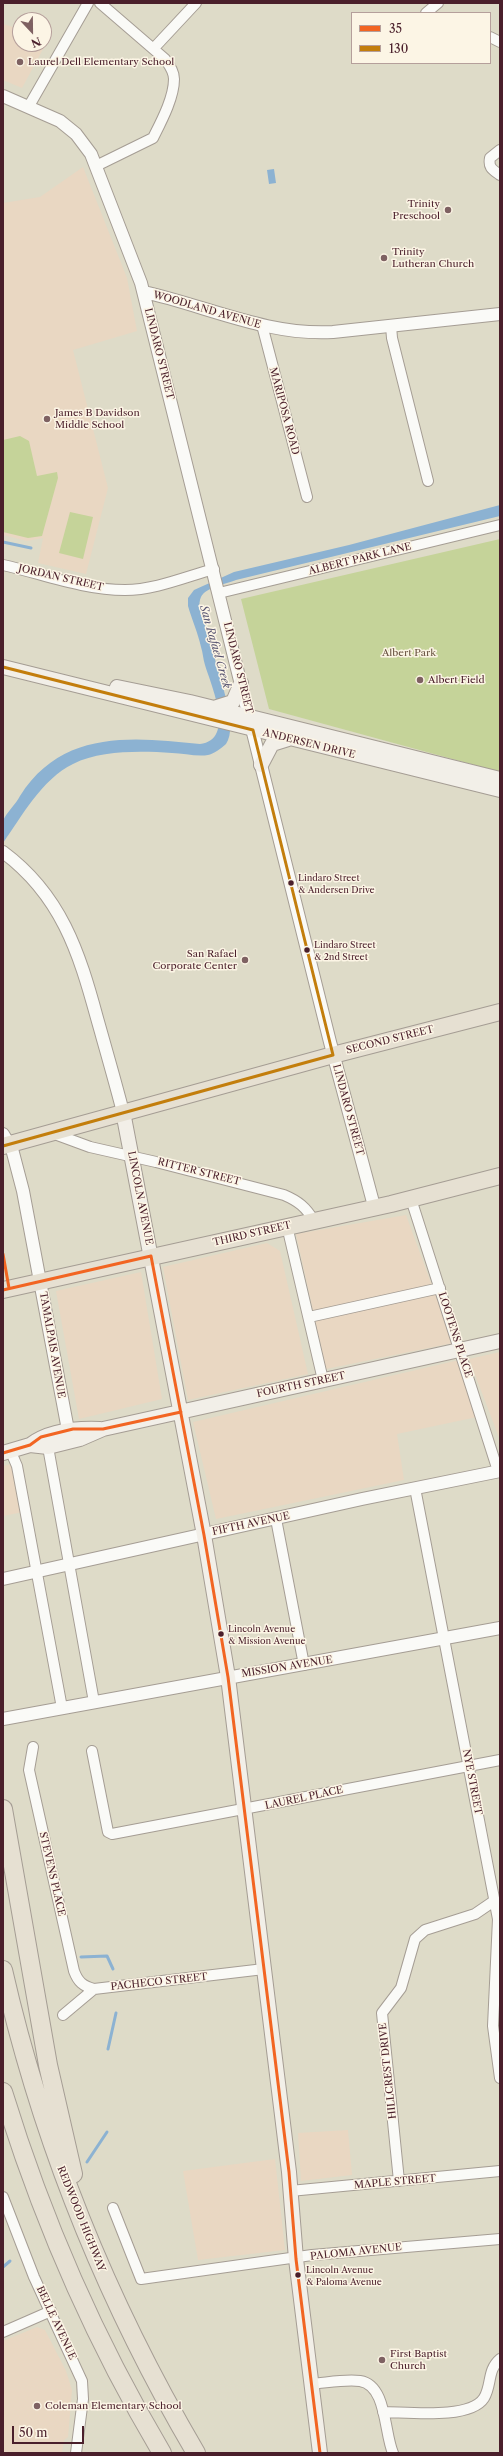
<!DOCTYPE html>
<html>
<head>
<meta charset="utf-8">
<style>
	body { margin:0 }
	#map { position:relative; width:503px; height:2456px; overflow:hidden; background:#dedbc8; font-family:"Libre Caslon Text",serif }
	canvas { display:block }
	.frame { position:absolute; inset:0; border:4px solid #4a1f2b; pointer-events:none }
	.legend { position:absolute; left:351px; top:12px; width:140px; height:52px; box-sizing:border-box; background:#fcf5e5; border:1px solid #b59f9b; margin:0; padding:5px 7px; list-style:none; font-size:12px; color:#4a1f2b }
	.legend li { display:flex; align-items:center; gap:8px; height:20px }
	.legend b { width:20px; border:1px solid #b59f9b }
	.north { position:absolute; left:12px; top:12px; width:40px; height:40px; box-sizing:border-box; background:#fcf5e5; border:1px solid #b59f9b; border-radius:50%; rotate:158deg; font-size:11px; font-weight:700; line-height:16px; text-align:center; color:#4a1f2b }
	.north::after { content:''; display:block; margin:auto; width:14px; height:18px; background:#7e6162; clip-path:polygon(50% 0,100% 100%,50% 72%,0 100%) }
	.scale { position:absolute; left:12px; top:2426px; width:72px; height:18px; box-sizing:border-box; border:2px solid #4a1f2b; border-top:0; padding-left:5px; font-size:12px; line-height:14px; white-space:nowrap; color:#4a1f2b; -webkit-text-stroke:3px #fcf5e5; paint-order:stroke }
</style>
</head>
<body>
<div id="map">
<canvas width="503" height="2456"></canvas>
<div class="frame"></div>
<ul class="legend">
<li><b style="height:5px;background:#f26522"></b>35</li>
<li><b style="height:5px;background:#c37e0d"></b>130</li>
</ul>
<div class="north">N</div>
<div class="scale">50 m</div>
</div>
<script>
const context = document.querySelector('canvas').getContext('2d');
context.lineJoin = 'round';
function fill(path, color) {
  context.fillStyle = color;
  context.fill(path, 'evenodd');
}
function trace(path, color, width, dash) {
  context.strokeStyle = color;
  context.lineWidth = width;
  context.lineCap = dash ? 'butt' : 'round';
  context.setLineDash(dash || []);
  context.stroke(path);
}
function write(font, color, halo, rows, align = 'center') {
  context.font = font + ' "Libre Caslon Text",serif';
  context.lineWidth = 3;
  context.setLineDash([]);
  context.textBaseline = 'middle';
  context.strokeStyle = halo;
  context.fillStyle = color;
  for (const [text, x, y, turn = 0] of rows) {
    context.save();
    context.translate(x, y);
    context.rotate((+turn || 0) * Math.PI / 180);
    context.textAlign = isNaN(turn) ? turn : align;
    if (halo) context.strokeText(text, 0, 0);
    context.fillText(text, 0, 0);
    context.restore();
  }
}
fill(new Path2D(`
	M 3,24 L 20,29 L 20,44 L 44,44 L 44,37 L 49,38 L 22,88 L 3,80 Z
	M 83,167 L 127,278 L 137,331 L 73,350 L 108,488 L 86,574 L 38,563 L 43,538 L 27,541 L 3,535 L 3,203 L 40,197 Z
	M 406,1215 L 453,1343 L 326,1369 L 296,1234 Z
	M 267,1243 L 280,1251 L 308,1374 L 188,1400 L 163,1267 Z
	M 141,1272 L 162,1399 L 79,1419 L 56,1291 Z
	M 500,1352 L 500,1440 L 469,1359 Z
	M 459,1360 L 477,1417 L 397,1434 L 404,1480 L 216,1519 L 193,1422 Z
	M 11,1464 L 23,1512 L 3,1516 L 3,1466 Z
	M 348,2130 L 352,2175 L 301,2181 L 298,2133 Z
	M 275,2159 L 285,2250 L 198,2260 L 183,2171 Z
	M 37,2327 L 45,2330 L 66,2371 L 72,2390 L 68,2437 L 64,2440 L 62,2453 L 3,2453 L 3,2341 Z`), '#e9d7c2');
fill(new Path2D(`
	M 20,436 L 29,441 L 37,476 L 57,472 L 58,478 L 42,536 L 28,538 L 3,532 L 3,440 Z
	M 70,512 L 93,517 L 83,559 L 59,553 Z
	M 500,539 L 500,772 L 269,709 L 241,599 Z`), '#c5d399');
fill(new Path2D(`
	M 274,169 L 276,183 L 269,184 L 267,170 Z
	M 500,505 L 500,516 L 236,580 C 226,584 206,587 201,597 C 195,610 208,629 212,641 C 214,646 214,653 215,659 C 219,678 239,726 226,744 C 222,748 213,754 208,755 C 197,757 183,753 172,753 C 141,751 101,750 73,764 C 42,779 22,816 3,843 C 3,837 1,827 3,821 C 6,813 16,804 20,796 C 62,729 133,737 200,744 C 236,740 211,685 205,665 C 203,659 203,653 201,647 C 198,633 192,620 188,606 L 188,598 L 194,590 L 234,572 L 349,545 Z`), '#8cb2d2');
trace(new Path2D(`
	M 3,542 L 31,548
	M 81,1957 L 107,1956 L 113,1969
	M 108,2049 L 116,2013
	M 87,2162 L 107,2132
	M 3,2267 L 10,2261`), '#8cb2d2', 3);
const minor = new Path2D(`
	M 426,13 L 438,3
	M 490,37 L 500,42
	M 154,48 L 196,3
	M 29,106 L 88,3
	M 500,150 L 490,158 C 488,168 493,170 500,175
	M 96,166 L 153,138 C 161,122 174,98 174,79 C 174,71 169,65 165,59 L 100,3
	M 262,325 L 307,497
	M 391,326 L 392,338 L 428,481
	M 3,565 C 43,574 84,590 125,590 C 155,590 185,577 214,569
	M 219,593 L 500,525
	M 52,1133 L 90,1147 L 156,1162 L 284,1195 C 298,1201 306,1207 314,1221
	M 411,1199 L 498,1471
	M 287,1226 L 323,1380
	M 309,1317 L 440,1288
	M 48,1447 L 94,1702
	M 11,1452 L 17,1466 L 62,1708
	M 415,1488 L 498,1919 L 493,2026 L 500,2078
	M 276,1519 L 304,1665
	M 33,1747 L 29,1770 L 74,1971 C 78,1982 83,1986 94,1989
	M 92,1751 L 108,1832 L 112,1834 L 500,1760
	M 63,2015 L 94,1989 L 264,1969
	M 399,2181 L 382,2013 L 401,1988 L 415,1939 L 425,1930 L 475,1914 L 494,1901
	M 290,2191 L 500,2171
	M 3,2197 L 34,2277 L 82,2381 L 83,2399 L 76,2453
	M 113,2208 L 141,2279 L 312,2255 L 500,2239
	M 3,2332 L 51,2311
	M 310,2384 C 326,2383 344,2379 360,2381 C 387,2385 384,2433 393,2453
	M 383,2412 C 406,2412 470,2420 484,2398 C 492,2385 487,2370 500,2359`);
const tertiary = new Path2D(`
	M 3,96 L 60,121 L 76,134 L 91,154 L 141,283 L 330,1042 L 374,1206
	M 144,292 C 207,306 268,336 333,332 L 500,314
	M 3,852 C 61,895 79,952 97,1018 C 106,1050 115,1081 123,1112
	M 3,1134 L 12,1149 L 23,1191 L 68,1430
	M 3,1579 L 362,1499 L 500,1471
	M 3,1719 L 500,1628`);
const secondary = new Path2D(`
	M 3,667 L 500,790
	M 117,687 L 190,702 L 500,779
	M 214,708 L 233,702 L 241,683
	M 261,765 L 272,744 L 288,739
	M 123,1112 L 204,1535 L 228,1677 L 289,2172 L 296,2259 L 320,2453
	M 30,1445 C 50,1430 76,1428 100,1429
	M 3,1453 L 30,1445 L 48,1447 L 80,1439 L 103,1429 L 500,1341`);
const primary = new Path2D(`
	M 3,1146 L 333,1055 L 500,1012
	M 3,1290 L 391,1204 L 500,1176`);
const motorway = new Path2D(`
	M 3,1809 L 48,2065 L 73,2174
	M 3,1970 C 42,2141 107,2302 196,2453
	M 3,2092 C 42,2219 94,2339 162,2453`);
trace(minor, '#a59d94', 12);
trace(tertiary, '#a59d94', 14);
trace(secondary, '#a59d94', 16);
trace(primary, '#a59d94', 18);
trace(motorway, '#a59d94', 20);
trace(minor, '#fafaf7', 10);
trace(tertiary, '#fafaf7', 12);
trace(secondary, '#f2efe8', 14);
trace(primary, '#e6e0d2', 16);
trace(motorway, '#e6e0d2', 18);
trace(new Path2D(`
	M 3,1254 L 9,1288
	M 3,1290 L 151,1256 L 204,1535 L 228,1677 L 289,2172 L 296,2259 L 320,2453
	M 3,1453 L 30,1445 L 41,1437 L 73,1429 L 103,1429 L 181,1412`), '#f26522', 3);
trace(new Path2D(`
	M 3,667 L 253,730 L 333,1055 L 3,1146`), '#c37e0d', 3);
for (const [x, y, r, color] of [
	[20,62,4,"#7e6162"],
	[448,210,4,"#7e6162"],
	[384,258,4,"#7e6162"],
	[47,419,4,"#7e6162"],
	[420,680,4,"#7e6162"],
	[291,883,3.5,"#4a1f2b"],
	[307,950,3.5,"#4a1f2b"],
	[245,960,4,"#7e6162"],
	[221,1634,3.5,"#4a1f2b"],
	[298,2275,3.5,"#4a1f2b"],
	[382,2360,4,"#7e6162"],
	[37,2406,4,"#7e6162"]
]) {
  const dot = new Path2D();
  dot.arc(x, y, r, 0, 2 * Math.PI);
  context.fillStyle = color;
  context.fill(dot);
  trace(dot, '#fcf5e5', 1.5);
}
write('9px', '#4a1f2b', '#fcf5e5', [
	["Lindaro Street",298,878],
	["& Andersen Drive",298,890],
	["Lindaro Street",314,945],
	["& 2nd Street",314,957],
	["Lincoln Avenue",228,1629],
	["& Mission Avenue",228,1641],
	["Lincoln Avenue",306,2270],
	["& Paloma Avenue",306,2282]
], 'left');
write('10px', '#4a1f2b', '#fcf5e5', [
	["Laurel Dell Elementary School",28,62],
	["Trinity",440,204,"right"],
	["Preschool",440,216,"right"],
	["Trinity",392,252],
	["Lutheran Church",392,264],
	["James B Davidson",55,413],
	["Middle School",55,425],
	["Albert Field",428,680],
	["San Rafael",237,954,"right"],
	["Corporate Center",237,966,"right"],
	["First Baptist",390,2354],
	["Church",390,2366],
	["Coleman Elementary School",45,2406]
], 'left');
write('10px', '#4a1f2b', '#fcf5e5', [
	["WOODLAND AVENUE",207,310,16],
	["LINDARO STREET",159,354,76],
	["MARIPOSA ROAD",284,411,75],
	["ALBERT PARK LANE",360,559,-14],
	["JORDAN STREET",61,578,13],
	["LINDARO STREET",238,668,76],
	["ANDERSEN DRIVE",309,744,14],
	["SECOND STREET",390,1040,-14],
	["LINDARO STREET",348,1110,75],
	["RITTER STREET",199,1172,14],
	["LINCOLN AVENUE",140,1198,79],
	["THIRD STREET",252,1234,-13],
	["LOOTENS PLACE",455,1335,72],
	["TAMALPAIS AVENUE",52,1345,80],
	["FOURTH STREET",301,1385,-12],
	["FIFTH AVENUE",251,1524,-12],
	["MISSION AVENUE",287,1667,-9],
	["NYE STREET",472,1782,79],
	["LAUREL PLACE",304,1798,-12],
	["STEVENS PLACE",52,1874,77],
	["PACHECO STREET",159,1982,-6],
	["HILLCREST DRIVE",388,2071,-96],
	["MAPLE STREET",395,2182,-5],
	["REDWOOD HIGHWAY",81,2219,68],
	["PALOMA AVENUE",356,2252,-6],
	["BELLE AVENUE",56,2323,65]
]);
write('10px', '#695341', '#fcf5e5', [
	["Albert Park",409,653]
]);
write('italic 11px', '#565370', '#fcf5e5', [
	["San Rafael Creek",215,647,74]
]);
</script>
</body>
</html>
